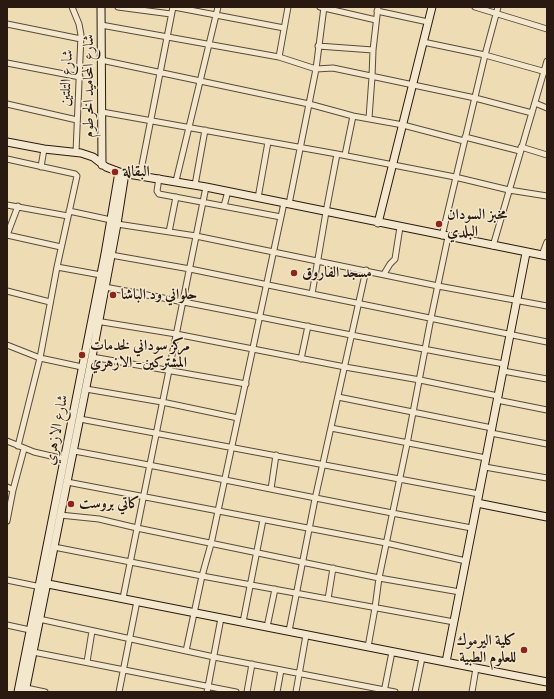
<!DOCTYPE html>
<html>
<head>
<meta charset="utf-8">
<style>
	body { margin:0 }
	#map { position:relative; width:554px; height:699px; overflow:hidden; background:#eddcb4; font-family:"IM FELL French Canon",serif }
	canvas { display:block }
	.frame { position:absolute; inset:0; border:8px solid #2a1911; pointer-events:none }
</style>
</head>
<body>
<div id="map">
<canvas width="554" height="699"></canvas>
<div class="frame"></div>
</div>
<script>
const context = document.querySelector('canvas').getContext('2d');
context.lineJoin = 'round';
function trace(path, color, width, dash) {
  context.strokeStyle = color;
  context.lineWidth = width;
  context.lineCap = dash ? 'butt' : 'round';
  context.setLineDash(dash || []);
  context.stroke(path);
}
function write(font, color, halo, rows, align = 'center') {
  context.font = font + ' "IM FELL French Canon",Amiri,serif';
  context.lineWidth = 3;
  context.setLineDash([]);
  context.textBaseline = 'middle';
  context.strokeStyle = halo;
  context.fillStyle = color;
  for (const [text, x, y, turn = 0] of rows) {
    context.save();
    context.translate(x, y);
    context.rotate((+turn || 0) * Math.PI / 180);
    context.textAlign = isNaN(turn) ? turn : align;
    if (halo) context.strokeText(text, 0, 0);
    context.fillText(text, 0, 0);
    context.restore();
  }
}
const street = new Path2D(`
	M 72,7 L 79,24 L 81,35 L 76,152
	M 118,7 L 171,14
	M 174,7 L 284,28
	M 320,7 L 376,20
	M 475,7 L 547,29
	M 377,11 L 428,22
	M 7,24 L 81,39
	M 101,25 L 279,57 L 316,69 L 333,68 L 475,98 L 532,113
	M 423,42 L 485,55 L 546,72
	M 318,46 L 373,50
	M 279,57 L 288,7
	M 101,60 L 309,104 L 353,116 L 403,125 L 464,141
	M 7,63 L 80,77
	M 535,103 L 547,108
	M 7,104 L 77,120
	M 102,112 L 337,154 L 455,177 L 509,190 L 547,196
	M 369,118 L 372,77 L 373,50 L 378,7
	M 465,137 L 520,151
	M 521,147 L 547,155
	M 345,155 L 353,116
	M 7,159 L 75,174 L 77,176 L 57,267 L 40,358 L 18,446
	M 41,167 L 44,149
	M 140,175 L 173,7
	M 159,178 L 157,191 L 159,194 L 281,217
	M 176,181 L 218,7
	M 195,185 L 205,130
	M 258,198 L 268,142
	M 289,204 L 316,69 L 324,7
	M 7,205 L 68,216
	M 18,206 L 7,235 L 61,247
	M 224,206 L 228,191
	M 69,211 L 111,220
	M 117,224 L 196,236 L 438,286 L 547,306
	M 169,232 L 176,197
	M 442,236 L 485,55 L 498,7
	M 493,246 L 547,61
	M 111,255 L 190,269 L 547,342
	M 542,255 L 547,242
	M 57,267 L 101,275
	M 384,274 L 390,264 L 395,259 L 400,227
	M 105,287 C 239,312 371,340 504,364
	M 7,291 L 50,302
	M 312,294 L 326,212 L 337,154
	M 96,321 L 176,334 L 345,367 L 420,380 L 498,396
	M 7,345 L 40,358 L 82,367
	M 92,357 L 246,384
	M 301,359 L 308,326
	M 503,371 L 547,379
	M 86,389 L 162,402 L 238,418
	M 338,397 L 492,428
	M 497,400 L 547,410
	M 80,419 L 479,494
	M 331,428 L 486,458
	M 491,433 L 547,444
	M 7,441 L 34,452 L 64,459
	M 74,451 C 207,475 339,504 472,528
	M 485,467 L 547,478
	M 67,482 L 386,543 L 466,561
	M 7,487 L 13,490
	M 271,489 L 276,455
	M 60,515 L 99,519 L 137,528 L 379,578 L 460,592
	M 7,521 L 13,490 L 24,449
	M 54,547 L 202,576 L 454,622
	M 7,580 L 41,587
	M 123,598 L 206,187
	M 328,599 L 333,568
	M 39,619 L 214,657 L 395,692
	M 243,622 L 263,520
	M 7,625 L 30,630
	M 267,627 L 275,589
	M 289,631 L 315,499 L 366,270
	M 368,647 L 375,608 L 379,578 L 407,444 L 431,318 L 448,237
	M 186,651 L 202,576 L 211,544 L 218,511 L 284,203
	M 33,652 L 236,692
	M 87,662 L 92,631
	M 26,688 L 45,692
	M 119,692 L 137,601
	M 207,692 L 221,618
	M 247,692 L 252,664
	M 277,692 L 281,670
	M 296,692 L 306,635
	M 384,692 L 392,652
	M 415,692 L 422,658
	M 472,692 L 476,668`);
const secondary = new Path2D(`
	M 101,7 L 102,165
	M 7,142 L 44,149 L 81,153 L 93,157 L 106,167 L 122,173 L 206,187 L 547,256
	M 378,223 L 432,7
	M 477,503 L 547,517
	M 43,583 L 547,682
	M 446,662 L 526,253
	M 18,692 L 105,254 L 119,172
	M 25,692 L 92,357 L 117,224 L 125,173`);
trace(street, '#5b4a3a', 7);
trace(secondary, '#2a1911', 9);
trace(street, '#f3e8ce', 5);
trace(secondary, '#f3e8ce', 7);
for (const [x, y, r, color] of [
	[115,172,4,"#8f2418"],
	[439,224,4,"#8f2418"],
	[294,273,4,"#8f2418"],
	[113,295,4,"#8f2418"],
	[82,355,4,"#8f2418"],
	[71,504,4,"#8f2418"],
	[524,650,4,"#8f2418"]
]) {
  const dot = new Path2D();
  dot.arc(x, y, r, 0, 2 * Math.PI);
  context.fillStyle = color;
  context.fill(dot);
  trace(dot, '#f3e8ce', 1.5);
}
write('15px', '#2a1911', '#f3e8ce', [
	["شارع التلتين",67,78,-87],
	["شارع المحاميد الخرطوم",89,86,-90],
	["شارع الازهري",57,430,-79]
]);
write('bold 15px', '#2a1911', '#f3e8ce', [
	["البقالة",123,172],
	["مخبز السودان",447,215],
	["البلدي",447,232],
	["مسجد الفاروق",302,273],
	["حلواني ود الباشا",121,295],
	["مركز سوداني لخدمات",90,346],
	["المشتركين - الازهري",90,363],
	["كاتي بروست",79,504],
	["كلية اليرموك",516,641,"right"],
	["للعلوم الطبية",516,658,"right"]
], 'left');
</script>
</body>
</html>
